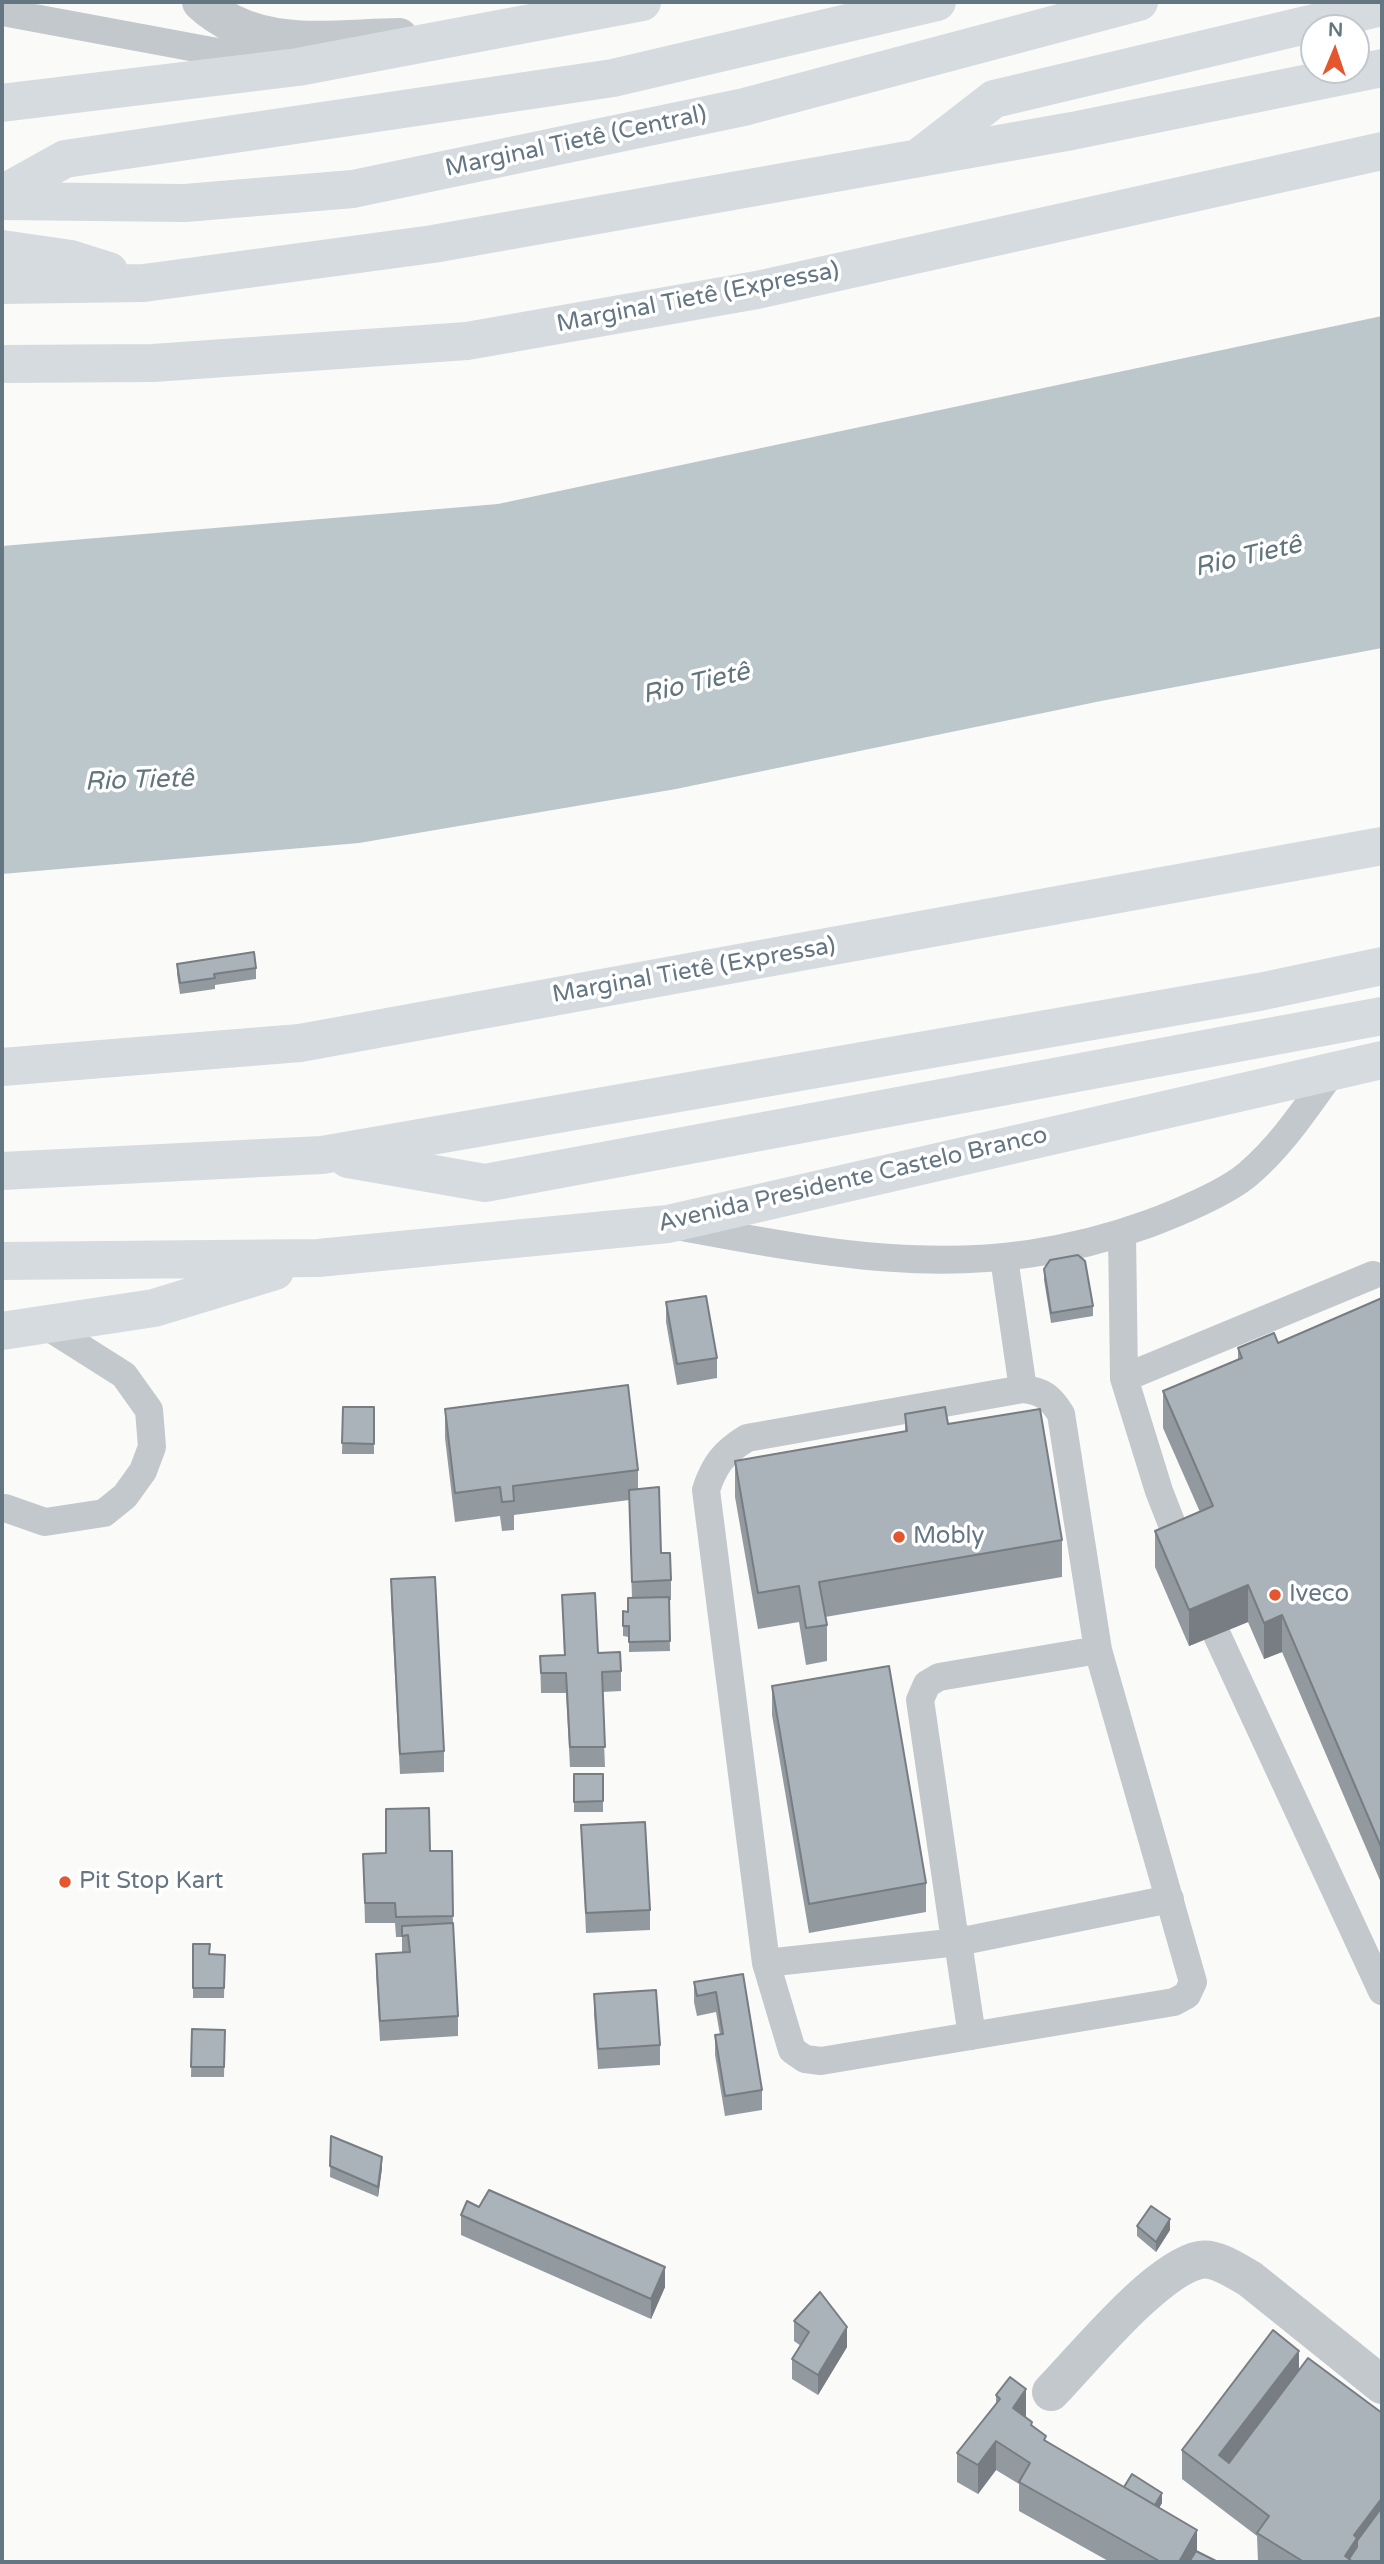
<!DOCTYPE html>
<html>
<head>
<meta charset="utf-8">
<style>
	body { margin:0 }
	#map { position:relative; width:1384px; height:2564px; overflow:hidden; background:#fafaf8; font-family:"Varela Round",sans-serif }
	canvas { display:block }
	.frame { position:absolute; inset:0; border:4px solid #657683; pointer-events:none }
	.north { position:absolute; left:1300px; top:14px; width:70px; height:70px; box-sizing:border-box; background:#fff; border:2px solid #c1c8cd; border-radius:50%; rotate:2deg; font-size:19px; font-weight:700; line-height:28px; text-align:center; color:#657683 }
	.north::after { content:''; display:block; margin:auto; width:24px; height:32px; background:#e4572e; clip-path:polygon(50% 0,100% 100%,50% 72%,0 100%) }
</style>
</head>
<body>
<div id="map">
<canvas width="1384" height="2564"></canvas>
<div class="frame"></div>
<div class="north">N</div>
</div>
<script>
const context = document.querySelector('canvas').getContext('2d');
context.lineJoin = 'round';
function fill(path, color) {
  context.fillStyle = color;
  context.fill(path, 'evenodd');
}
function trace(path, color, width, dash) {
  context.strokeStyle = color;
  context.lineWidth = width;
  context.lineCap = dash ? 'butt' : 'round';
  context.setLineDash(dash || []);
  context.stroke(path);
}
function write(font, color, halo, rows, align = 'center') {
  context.font = font + ' "Varela Round",sans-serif';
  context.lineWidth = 7;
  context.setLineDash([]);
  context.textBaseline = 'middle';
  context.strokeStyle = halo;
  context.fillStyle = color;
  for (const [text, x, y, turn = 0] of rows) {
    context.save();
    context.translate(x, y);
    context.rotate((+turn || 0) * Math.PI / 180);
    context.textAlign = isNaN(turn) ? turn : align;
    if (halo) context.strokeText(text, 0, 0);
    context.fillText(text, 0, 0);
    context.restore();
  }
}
fill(new Path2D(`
	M 1382,316 L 1382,648 L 1101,701 L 676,789 L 359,843 L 2,874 L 2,546 L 498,504 Z`), '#bbc7cb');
trace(new Path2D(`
	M 2,12 L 271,62
	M 677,1226 C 844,1257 982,1284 1148,1224 C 1175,1214 1226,1193 1248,1174 C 1282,1145 1306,1108 1332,1072
	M 1122,1233 L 1124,1378 L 1159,1491 L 1184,1555
	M 1004,1258 L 1023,1389
	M 1124,1378 L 1373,1275
	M 1023,1389 C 1043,1391 1050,1397 1061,1414 L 1098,1650 L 1193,1982 L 1187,1995 L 1174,2002 L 821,2061 L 805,2059 L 792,2050 L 766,1963 L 706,1490 C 714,1465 724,1452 747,1438 Z
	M 5,1508 L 45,1522 L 104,1513 L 125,1496 L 143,1471 L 152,1447 L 149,1410 L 124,1375 L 45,1325
	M 1217,1635 L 1382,1991
	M 1098,1650 L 939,1677 L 927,1684 L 920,1700 L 953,1927 L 958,1942 L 1170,1899
	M 766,1963 L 958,1942 L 972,2036`), '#c3c8cc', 28);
trace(new Path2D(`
	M 201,2 C 256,53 329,38 399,37
	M 1051,2392 C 1084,2358 1157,2268 1200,2260 C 1216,2257 1236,2271 1250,2279 L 1382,2385`), '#c3c8cc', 38);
trace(new Path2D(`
	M 2,103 L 298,67 L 642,2
	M 923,154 L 994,99 L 1382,7
	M 2,194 L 65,159 L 613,78 L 937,2
	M 2,201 L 185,203 L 353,189 L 744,107 L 1139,2
	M 2,249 L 71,259 L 109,271
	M 2,285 L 144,283 L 433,244 L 1072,131 L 1382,68
	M 2,364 L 153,363 L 467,341 L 757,290 L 1382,151
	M 2,1067 L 300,1043 L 1382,846
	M 348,1159 L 485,1183 L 1382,1016
	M 2,1171 L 322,1155 L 1259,992 L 1382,966
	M 2,1261 L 318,1258 L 668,1224 L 1382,1060
	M 2,1331 L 154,1308 L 275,1271`), '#d6dbdf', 38);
fill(new Path2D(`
	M 177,964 L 256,968 L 256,979 L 215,985 L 215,989 L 180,994 L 177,974 Z
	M 1044,1269 L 1093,1306 L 1093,1316 L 1051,1323 L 1044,1280 Z
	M 1382,1298 L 1382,1885 L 1282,1652 L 1264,1659 L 1248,1622 L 1189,1646 L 1155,1567 L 1155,1531 L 1200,1512 L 1163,1428 L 1163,1391 L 1238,1359 L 1238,1348 L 1278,1343 Z
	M 666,1302 L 717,1358 L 717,1378 L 677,1385 L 666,1322 Z
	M 343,1407 L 374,1407 L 374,1454 L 342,1454 Z
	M 445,1409 L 638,1470 L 638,1489 L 671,1580 L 671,1600 L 669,1600 L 670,1651 L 629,1652 L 629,1637 L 623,1636 L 623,1611 L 628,1612 L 632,1598 L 629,1500 L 514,1515 L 514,1530 L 502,1531 L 500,1516 L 455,1522 L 445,1438 Z
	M 905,1414 L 1062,1540 L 1062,1577 L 825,1617 L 827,1625 L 827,1661 L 806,1665 L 799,1622 L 758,1629 L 735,1497 L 735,1461 L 905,1432 Z
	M 391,1579 L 444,1751 L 444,1772 L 400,1774 L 391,1599 Z
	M 562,1595 L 598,1653 L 621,1671 L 621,1691 L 602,1692 L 605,1767 L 570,1767 L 566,1693 L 541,1693 L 540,1656 L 564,1655 Z
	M 772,1686 L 926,1883 L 926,1912 L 809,1933 L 772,1715 Z
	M 574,1774 L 603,1774 L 603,1812 L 574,1812 Z
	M 581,1825 L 650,1910 L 650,1930 L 586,1933 Z
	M 430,1851 L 452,1851 L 453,1927 L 458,2016 L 458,2036 L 380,2041 L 376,1974 L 376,1954 L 402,1953 L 402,1937 L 396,1937 L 395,1923 L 365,1923 L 363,1854 Z
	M 193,1944 L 210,1954 L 225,1955 L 224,1998 L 193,1998 Z
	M 743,1974 L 762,2090 L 762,2110 L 725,2116 L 715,2055 L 715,2035 L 720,2035 L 716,2012 L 697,2016 L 694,2002 L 694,1982 Z
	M 594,1994 L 660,2045 L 660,2065 L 598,2069 L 594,2014 Z
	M 192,2029 L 225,2030 L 224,2077 L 191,2077 Z
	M 331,2136 L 382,2168 L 378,2197 L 330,2177 Z
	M 461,2215 L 665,2287 L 651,2319 L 461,2235 Z
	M 1137,2226 L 1170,2230 L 1156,2252 L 1137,2236 Z
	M 794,2321 L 847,2347 L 818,2395 L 792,2379 L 792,2359 L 801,2346 L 794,2341 Z
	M 1299,2371 L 1382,2562 L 1258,2562 L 1257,2536 L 1182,2479 L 1182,2450 Z
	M 996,2395 L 1026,2418 L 1046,2441 L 1124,2487 L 1162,2503 L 1159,2508 L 1197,2551 L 1218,2562 L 1110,2562 L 1019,2511 L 1019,2484 L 996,2470 L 978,2494 L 957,2482 L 957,2453 L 996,2404 Z`), '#929a9f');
fill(new Path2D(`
	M 1248,1585 L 1248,1622 L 1189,1646 L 1189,1610 Z
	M 1282,1615 L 1282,1652 L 1264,1659 L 1264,1623 Z
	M 382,2157 L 382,2168 L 378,2197 L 378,2187 Z
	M 1170,2219 L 1170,2230 L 1156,2252 L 1156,2242 Z
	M 665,2267 L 665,2287 L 651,2319 L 651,2299 Z
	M 847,2327 L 847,2347 L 818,2395 L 818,2375 Z
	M 1299,2351 L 1299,2379 L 1222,2481 L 1219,2455 Z
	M 1026,2389 L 1026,2418 L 1013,2408 Z
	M 996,2441 L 996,2470 L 978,2494 L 978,2465 Z
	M 1162,2493 L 1162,2503 L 1153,2518 L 1153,2508 Z
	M 1382,2498 L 1382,2527 L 1345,2562 L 1345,2556 L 1354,2535 Z
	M 1197,2530 L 1197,2559 L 1195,2562 L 1179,2562 Z`), '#777d82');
const building = new Path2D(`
	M 254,952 L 256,968 L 214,974 L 215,978 L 180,983 L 177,964 Z
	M 1078,1255 L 1085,1261 L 1093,1306 L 1051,1313 L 1044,1269 L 1050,1260 Z
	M 706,1296 L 717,1358 L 677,1364 L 666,1302 Z
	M 1382,1298 L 1382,1849 L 1282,1615 L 1264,1623 L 1248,1585 L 1189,1610 L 1155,1531 L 1213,1506 L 1163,1391 L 1242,1358 L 1238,1348 L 1274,1333 L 1278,1343 Z
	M 628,1385 L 638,1470 L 513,1486 L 514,1501 L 502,1502 L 500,1487 L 455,1493 L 445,1409 Z
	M 343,1407 L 374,1407 L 374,1444 L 342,1443 Z
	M 945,1407 L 948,1424 L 1040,1409 L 1062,1540 L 819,1582 L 827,1625 L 806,1628 L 799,1586 L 758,1593 L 735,1461 L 907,1431 L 905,1414 Z
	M 659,1487 L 661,1553 L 670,1553 L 671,1580 L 632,1582 L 629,1490 Z
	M 435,1577 L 444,1751 L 400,1754 L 391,1579 Z
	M 595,1593 L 598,1653 L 620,1652 L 621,1671 L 602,1672 L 605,1747 L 570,1747 L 566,1673 L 541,1673 L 540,1656 L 565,1655 L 562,1595 Z
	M 669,1597 L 670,1641 L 629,1642 L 629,1626 L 623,1626 L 623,1611 L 628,1612 L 628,1598 Z
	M 889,1666 L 926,1883 L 809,1904 L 772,1686 Z
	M 574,1774 L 603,1774 L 603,1801 L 574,1802 Z
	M 429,1808 L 430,1851 L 452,1851 L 453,1916 L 396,1917 L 395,1903 L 365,1903 L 363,1854 L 386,1853 L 386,1809 Z
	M 645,1822 L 650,1910 L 586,1913 L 581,1825 Z
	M 453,1923 L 458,2016 L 380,2021 L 376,1954 L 410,1952 L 408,1935 L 402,1936 L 402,1926 Z
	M 193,1944 L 210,1944 L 209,1954 L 225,1955 L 224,1988 L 193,1988 Z
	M 743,1974 L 762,2090 L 725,2096 L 715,2035 L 723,2034 L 716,1992 L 697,1996 L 694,1982 Z
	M 656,1990 L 660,2045 L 598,2049 L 594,1994 Z
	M 192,2029 L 225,2030 L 224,2067 L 191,2067 Z
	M 331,2136 L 382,2157 L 378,2187 L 330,2166 Z
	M 489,2190 L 665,2267 L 651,2299 L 461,2215 L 467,2201 L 479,2207 Z
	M 1151,2206 L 1170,2219 L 1156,2242 L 1137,2226 Z
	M 820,2292 L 847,2327 L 818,2375 L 792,2359 L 809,2332 L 794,2321 Z
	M 1273,2330 L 1299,2351 L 1219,2455 L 1229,2463 L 1308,2358 L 1382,2413 L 1382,2498 L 1354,2535 L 1357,2538 L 1345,2556 L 1353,2562 L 1304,2562 L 1257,2533 L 1269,2516 L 1182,2450 Z
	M 1010,2377 L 1026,2389 L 1013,2408 L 1032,2422 L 1031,2425 L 1046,2436 L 1044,2440 L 1197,2530 L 1179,2562 L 1161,2562 L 1019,2482 L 1030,2463 L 996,2441 L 978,2465 L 957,2453 L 1000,2399 L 996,2395 Z
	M 1132,2474 L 1162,2493 L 1155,2505 L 1124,2487 Z
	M 1382,2507 L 1382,2562 L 1353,2562 L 1349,2559 L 1357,2547 L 1357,2541 Z
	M 1196,2551 L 1218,2562 L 1189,2562 Z`);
fill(building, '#aab3b9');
trace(building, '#777d82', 2);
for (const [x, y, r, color] of [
	[899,1537,7,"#e4572e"],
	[1275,1595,7,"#e4572e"],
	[65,1882,7,"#e4572e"]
]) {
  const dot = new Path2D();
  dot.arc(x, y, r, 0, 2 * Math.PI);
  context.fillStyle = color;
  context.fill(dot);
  trace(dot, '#fff', 2.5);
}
write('24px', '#657683', '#fff', [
	["Marginal Tietê (Central)",576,142,-12],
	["Marginal Tietê (Expressa)",698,298,-11],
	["Marginal Tietê (Expressa)",694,971,-10],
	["Avenida Presidente Castelo Branco",853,1180,-13]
]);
write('24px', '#657683', '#fff', [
	["Mobly",913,1537],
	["Iveco",1289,1595],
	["Pit Stop Kart",79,1882]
], 'left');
write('italic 26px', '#60757c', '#fff', [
	["Rio Tietê",1248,557,-13],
	["Rio Tietê",696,684,-13],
	["Rio Tietê",139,781,-2]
]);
</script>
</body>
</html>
